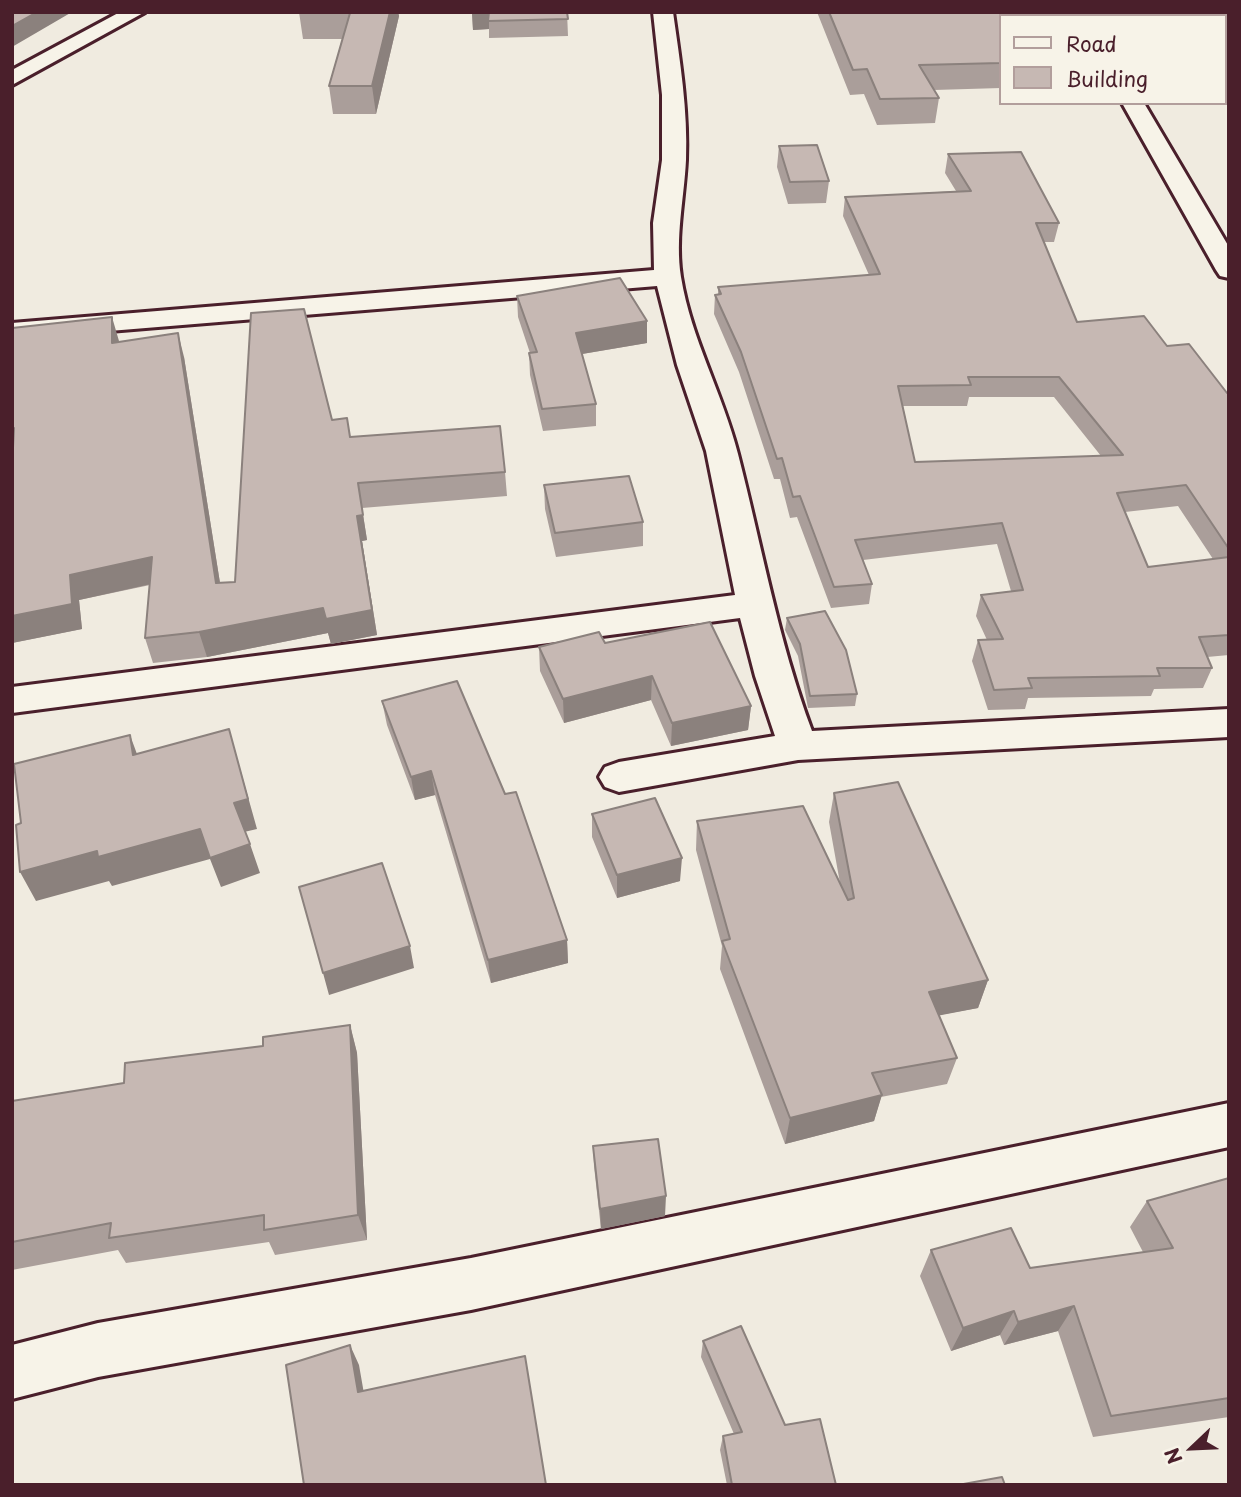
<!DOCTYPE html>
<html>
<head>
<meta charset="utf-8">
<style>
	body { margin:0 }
	#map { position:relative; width:1241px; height:1497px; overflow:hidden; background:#f0ebe0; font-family:"Playpen Sans",sans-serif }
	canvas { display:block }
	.frame { position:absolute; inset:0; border:14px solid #4a1f2b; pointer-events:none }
	.legend { position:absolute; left:999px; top:14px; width:228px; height:91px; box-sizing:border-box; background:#f7f3e8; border:2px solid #b29e9c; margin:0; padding:9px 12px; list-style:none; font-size:21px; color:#4a1f2b }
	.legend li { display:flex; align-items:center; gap:14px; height:35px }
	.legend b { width:35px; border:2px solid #b29e9c }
	.north { position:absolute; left:1157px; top:1413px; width:70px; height:70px; -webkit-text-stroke:5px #f7f3e8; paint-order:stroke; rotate:247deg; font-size:19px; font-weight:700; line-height:28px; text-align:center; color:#4a1f2b }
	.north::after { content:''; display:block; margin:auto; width:24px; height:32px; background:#4a1f2b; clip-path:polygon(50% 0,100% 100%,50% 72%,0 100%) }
</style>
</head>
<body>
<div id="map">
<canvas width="1241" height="1497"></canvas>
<div class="frame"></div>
<ul class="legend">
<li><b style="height:9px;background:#f7f3e8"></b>Road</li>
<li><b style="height:19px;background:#c6b8b3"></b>Building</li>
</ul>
<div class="north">N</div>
</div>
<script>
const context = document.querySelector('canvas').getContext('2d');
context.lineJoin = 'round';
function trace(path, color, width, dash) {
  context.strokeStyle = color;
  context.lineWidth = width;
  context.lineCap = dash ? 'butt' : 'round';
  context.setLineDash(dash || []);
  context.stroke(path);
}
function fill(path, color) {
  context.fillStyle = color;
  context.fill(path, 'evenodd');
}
const street = new Path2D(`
	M 120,12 L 145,12 L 12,85 L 12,70 Z
	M 653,12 L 673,12 C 680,61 688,111 686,160 C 684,200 675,237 681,277 C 691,339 723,394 738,454 C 762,547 778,640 812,731 L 1229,709 L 1229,737 L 798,760 L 619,792 L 605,787 L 599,777 L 605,767 L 619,762 L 775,736 L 755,676 L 740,618 L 12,713 L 12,687 L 735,595 L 706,451 L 677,365 L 657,286 L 12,339 L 12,323 L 654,270 L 653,223 L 662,160 L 662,95 Z
	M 1122,103 L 1144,103 L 1229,247 L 1229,278 L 1220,276 L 1216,270 Z
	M 1229,1103 L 1229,1147 L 471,1310 L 98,1377 L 12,1399 L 12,1345 L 98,1323 L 471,1258 Z`);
trace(street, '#4a1f2b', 6);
fill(street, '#f7f3e8');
fill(new Path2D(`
	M 299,12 L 398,12 L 399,16 L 376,114 L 333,114 L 329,86 L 342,39 L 303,39 Z
	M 472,12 L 567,12 L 568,36 L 489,38 L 489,29 L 473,30 Z
	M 817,12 L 1229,12 L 1229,106 L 1225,103 L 1225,16 L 1001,16 L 1001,88 L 934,90 L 939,98 L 935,123 L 877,125 L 864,94 L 850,95 Z
	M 779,146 L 829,181 L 826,203 L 788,204 L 777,167 Z
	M 948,154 L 1059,223 L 1054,242 L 1044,242 L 1077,322 L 1167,346 L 1227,393 L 1229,393 L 1229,655 L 1207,657 L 1212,668 L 1203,688 L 1154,689 L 1151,696 L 1028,698 L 1025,709 L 988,710 L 972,661 L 978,640 L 987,640 L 976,616 L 981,595 L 1011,591 L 997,544 L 863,560 L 872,584 L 869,604 L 831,608 L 797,517 L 790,518 L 780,479 L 774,479 L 739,372 L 714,314 L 715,295 L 718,294 L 718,287 L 869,275 L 843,216 L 845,197 L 956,191 L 945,173 ZM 969,397 L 1054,397 L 1101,456 L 915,462 L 903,406 L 967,406 ZM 1178,506 L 1213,559 L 1148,567 L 1125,512 Z
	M 517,296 L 647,343 L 582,354 L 596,404 L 596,426 L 543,431 L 530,375 L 529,353 L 530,353 L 518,317 Z
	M 119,342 L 184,357 L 220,583 L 235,582 L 332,420 L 350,437 L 505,472 L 507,496 L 362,508 L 367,540 L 362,541 L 377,635 L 331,644 L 328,633 L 207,657 L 153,663 L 145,638 L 150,585 L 79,600 L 82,629 L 12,643 L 13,454 Z
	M 544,485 L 643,522 L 643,546 L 556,557 L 545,509 Z
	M 787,618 L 857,694 L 855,706 L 808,708 L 798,656 L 785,630 Z
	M 605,643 L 751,706 L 748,730 L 671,746 L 651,700 L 564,723 L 540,671 L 539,647 Z
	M 382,701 L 505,794 L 567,940 L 568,963 L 491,983 L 435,795 L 415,800 L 387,725 Z
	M 834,793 L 988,980 L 978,1008 L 939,1015 L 957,1058 L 947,1084 L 881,1097 L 874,1121 L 785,1144 L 720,969 L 722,946 L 696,850 L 697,821 L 840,883 L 829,822 Z
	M 592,814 L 680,881 L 617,898 L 592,837 Z
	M 350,1025 L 357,1053 L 367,1240 L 275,1255 L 269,1242 L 126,1263 L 118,1250 L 12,1270 L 12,1101 L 124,1083 L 263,1046 Z
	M 593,1146 L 665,1216 L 601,1229 L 594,1166 Z
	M 1229,1178 L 1229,1417 L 1093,1437 L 1058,1331 L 1004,1345 L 1000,1335 L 951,1351 L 920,1276 L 931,1250 L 1030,1268 L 1143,1252 L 1130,1227 L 1147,1201 Z
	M 703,1341 L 785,1425 L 836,1485 L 727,1485 L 720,1450 L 723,1436 L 734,1434 L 701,1357 Z`), '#aa9e9a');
fill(new Path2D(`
	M 37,12 L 72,12 L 12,47 L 12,26 Z
	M 390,12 L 398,12 L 399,16 L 376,114 L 372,86 Z
	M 489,12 L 489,29 L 473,30 L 472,13 Z
	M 112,317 L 119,341 L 120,368 L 112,343 Z
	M 647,321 L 647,343 L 576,355 L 576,333 Z
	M 178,333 L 184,357 L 224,608 L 216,583 Z
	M 12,428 L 14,428 L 24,452 L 12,454 Z
	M 358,483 L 367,540 L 362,541 L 377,635 L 331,644 L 328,633 L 207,657 L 199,632 L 357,516 Z
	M 152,557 L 160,582 L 79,600 L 82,629 L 12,643 L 12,616 L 70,575 Z
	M 652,676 L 651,700 L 564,723 L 563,699 Z
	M 751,706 L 748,730 L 671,746 L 672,723 Z
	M 229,729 L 257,829 L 244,832 L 234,803 Z
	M 130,735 L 141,765 L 133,755 Z
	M 431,771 L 435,795 L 415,800 L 411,777 Z
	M 200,829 L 250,844 L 260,873 L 221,887 L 210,859 L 112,886 L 109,881 L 36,901 L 20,872 L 97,851 Z
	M 682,858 L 680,881 L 617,898 L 617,875 Z
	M 567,940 L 568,963 L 491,983 L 488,960 Z
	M 410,946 L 414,968 L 329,995 L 323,973 Z
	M 988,980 L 978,1008 L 921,1019 L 929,992 Z
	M 350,1025 L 357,1053 L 367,1240 L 358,1215 Z
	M 882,1095 L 874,1121 L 785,1144 L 790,1118 Z
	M 666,1196 L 665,1216 L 601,1229 L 600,1209 Z
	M 1074,1306 L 1058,1331 L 1004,1345 L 1018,1322 Z
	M 1014,1311 L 1000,1335 L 951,1351 L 963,1328 Z
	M 350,1345 L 359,1365 L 367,1411 L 358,1392 Z`), '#8b817d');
const building = new Path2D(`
	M 12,12 L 37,12 L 12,26 Z
	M 299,12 L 390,12 L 372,86 L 329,86 L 350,13 Z
	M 489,12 L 567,12 L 568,19 L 488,21 Z
	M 829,12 L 1229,12 L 1229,75 L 1225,73 L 1225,16 L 1001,16 L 1001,63 L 919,65 L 939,98 L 880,99 L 867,69 L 853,70 Z
	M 817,145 L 829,181 L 790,182 L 779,146 Z
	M 1021,152 L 1059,223 L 1036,223 L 1077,322 L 1144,316 L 1167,346 L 1189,344 L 1227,393 L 1229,393 L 1229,549 L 1186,485 L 1117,493 L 1148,567 L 1229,557 L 1229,635 L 1199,637 L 1212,668 L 1157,668 L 1160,676 L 1028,678 L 1032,688 L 994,690 L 978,640 L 1003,639 L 981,595 L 1023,590 L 1002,523 L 855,540 L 872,584 L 834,587 L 800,496 L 793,497 L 782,458 L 777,459 L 741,352 L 715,295 L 721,294 L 718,287 L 880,274 L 845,197 L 971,191 L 948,154 ZM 968,377 L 1059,377 L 1123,455 L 915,462 L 898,386 L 971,385 Z
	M 620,278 L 647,321 L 576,333 L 596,404 L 542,409 L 529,353 L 537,352 L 517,296 Z
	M 304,309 L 332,420 L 347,418 L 350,437 L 500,426 L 505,472 L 358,483 L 363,515 L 357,516 L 372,610 L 326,619 L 323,608 L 199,632 L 145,638 L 152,557 L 70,575 L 72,604 L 12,616 L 12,467 L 14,428 L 12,428 L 12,328 L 112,317 L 112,343 L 178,333 L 216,583 L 235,582 L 251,313 Z
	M 629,476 L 643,522 L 555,533 L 544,485 Z
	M 825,611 L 846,650 L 857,694 L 810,696 L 800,644 L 787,618 Z
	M 710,622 L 751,706 L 672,723 L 652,676 L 563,699 L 539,647 L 599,632 L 605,643 Z
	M 457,681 L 505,794 L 516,792 L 567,940 L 488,960 L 431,771 L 411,777 L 382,701 Z
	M 229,729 L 248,799 L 234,803 L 250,844 L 210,858 L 200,829 L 98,857 L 97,851 L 20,872 L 16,825 L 21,823 L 14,764 L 130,735 L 133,755 Z
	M 898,782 L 988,980 L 929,992 L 957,1058 L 872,1073 L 882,1095 L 790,1118 L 722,941 L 730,939 L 697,821 L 803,806 L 848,900 L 854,898 L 834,793 Z
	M 655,798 L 682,858 L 617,875 L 592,814 Z
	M 382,863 L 410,946 L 323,973 L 299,887 Z
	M 350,1025 L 358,1215 L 264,1230 L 264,1215 L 109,1238 L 111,1223 L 12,1242 L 12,1101 L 124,1083 L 125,1063 L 263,1046 L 263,1037 Z
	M 658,1139 L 666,1196 L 600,1209 L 593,1146 Z
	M 1229,1178 L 1229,1398 L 1111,1416 L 1074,1306 L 1018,1322 L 1014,1311 L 963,1328 L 931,1250 L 1011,1228 L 1030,1268 L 1173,1248 L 1147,1201 Z
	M 741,1326 L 785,1425 L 820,1419 L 836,1485 L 732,1485 L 723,1436 L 742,1432 L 703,1341 Z
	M 350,1345 L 358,1392 L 525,1356 L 546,1485 L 304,1485 L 286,1365 Z
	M 1002,1477 L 1005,1485 L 958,1485 Z`);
fill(building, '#c6b8b3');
trace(building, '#8b817d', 2);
</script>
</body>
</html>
